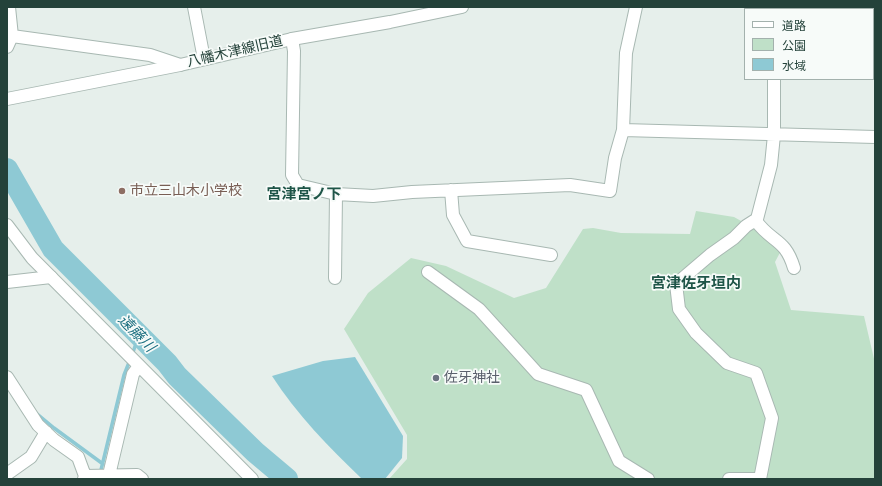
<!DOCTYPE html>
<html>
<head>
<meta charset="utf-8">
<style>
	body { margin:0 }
	#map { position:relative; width:882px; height:486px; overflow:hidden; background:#e6efeb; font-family:"DejaVu Sans","Noto Sans JP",sans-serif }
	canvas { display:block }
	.frame { position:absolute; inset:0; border:8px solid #24423a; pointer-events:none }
	.legend { position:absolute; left:744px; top:8px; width:130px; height:72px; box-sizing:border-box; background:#f7fbf9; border:1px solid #a3b1ad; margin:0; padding:5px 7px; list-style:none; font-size:12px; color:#24423a }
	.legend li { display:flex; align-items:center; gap:8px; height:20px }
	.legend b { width:20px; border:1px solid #a3b1ad }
</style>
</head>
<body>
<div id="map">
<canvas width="882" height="486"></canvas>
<div class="frame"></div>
<ul class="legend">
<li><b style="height:5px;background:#fff"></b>道路</li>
<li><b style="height:11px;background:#bfe0c8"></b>公園</li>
<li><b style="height:11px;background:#8ec9d4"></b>水域</li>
</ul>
</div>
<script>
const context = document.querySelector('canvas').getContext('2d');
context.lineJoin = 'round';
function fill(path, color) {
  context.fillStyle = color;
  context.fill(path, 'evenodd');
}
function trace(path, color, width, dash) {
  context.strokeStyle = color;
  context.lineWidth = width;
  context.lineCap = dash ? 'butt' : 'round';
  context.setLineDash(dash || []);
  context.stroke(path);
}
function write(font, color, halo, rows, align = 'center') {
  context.font = font + ' "DejaVu Sans","Noto Sans JP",sans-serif';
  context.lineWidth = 3.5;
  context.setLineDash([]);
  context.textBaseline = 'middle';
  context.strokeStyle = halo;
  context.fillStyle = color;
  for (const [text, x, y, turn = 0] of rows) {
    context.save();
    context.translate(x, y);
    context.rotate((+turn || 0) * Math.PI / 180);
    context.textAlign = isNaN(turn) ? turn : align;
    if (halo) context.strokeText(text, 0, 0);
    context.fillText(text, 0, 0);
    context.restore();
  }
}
fill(new Path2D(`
	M 696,211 L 734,217 L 784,245 L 775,262 L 791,310 L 864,316 L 875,363 L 875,479 L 389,479 L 407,459 L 407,435 L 344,329 L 368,293 L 411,258 L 446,266 L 514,298 L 546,288 L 583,229 L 593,228 L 621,233 L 690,234 Z`), '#bfe0c8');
fill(new Path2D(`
	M 355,357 L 403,436 L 402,458 L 385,479 L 362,479 C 329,447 297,415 272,376 L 323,361 Z`), '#8ec9d4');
trace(new Path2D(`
	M 132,355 L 139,335
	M 36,413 L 54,428 L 103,464
	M 100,474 L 124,375 L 130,360`), '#8ec9d4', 3.5);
trace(new Path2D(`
	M 7,169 L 53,249 L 167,363 L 177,376 L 255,452 L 287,479`), '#8ec9d4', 22);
const minor = new Path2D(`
	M 194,7 L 204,59
	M 770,7 L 770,9
	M 12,36 L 150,55 L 180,65
	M 292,39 L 294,51 L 292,175 L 298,185 L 336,194 L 373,196 L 412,192 L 570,185 L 610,191 L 615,158 L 623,130 L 626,53 L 636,7
	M 7,47 L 12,36 L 9,7
	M 623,130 L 875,137
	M 451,190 L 453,215 L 467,241 L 551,255
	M 756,221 C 772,243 785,238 794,268
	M 428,272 L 479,309 L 538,374 L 586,390 L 619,461 L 648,479
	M 335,278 L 336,194
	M 7,282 L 51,277
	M 7,377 L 38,425 L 54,440 L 78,457 L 85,476 L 84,479
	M 7,474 L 31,457 L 46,432
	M 109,475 L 133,374 L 139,366
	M 85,476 L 137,475 L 142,479
	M 729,479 L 756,479
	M 760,479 L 772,418 L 756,373 L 727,363 L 696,333 L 679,309 L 676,284 L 710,255 L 734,238 L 746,226 L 757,219 L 771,165 L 774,135 L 774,79`);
const tertiary = new Path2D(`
	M 7,99 L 180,65 L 292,39 L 390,22 L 462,7
	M 7,225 L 32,258 L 252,479`);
trace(minor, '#a8b8b2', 14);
trace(tertiary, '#a8b8b2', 14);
trace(minor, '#fff', 12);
trace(tertiary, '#fff', 12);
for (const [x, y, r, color] of [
	[122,191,4,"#8d6e63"],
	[436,378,4,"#6b7280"]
]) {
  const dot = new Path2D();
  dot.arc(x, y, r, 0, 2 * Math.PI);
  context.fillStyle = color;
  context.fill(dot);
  trace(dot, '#f7fbf9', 1.5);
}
write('14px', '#24423a', '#f7fbf9', [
	["八幡木津線旧道",235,52,-13]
]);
write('14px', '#785e54', '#f7fbf9', [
	["市立三山木小学校",130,191]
], 'left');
write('14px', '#5b616d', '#f7fbf9', [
	["佐牙神社",444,378]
], 'left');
write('bold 15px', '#1f5548', '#f7fbf9', [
	["宮津宮ノ下",304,195],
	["宮津佐牙垣内",696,284]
]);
write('italic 15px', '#1c6f80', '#f7fbf9', [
	["遠藤川",136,334,46]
]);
</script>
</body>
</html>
